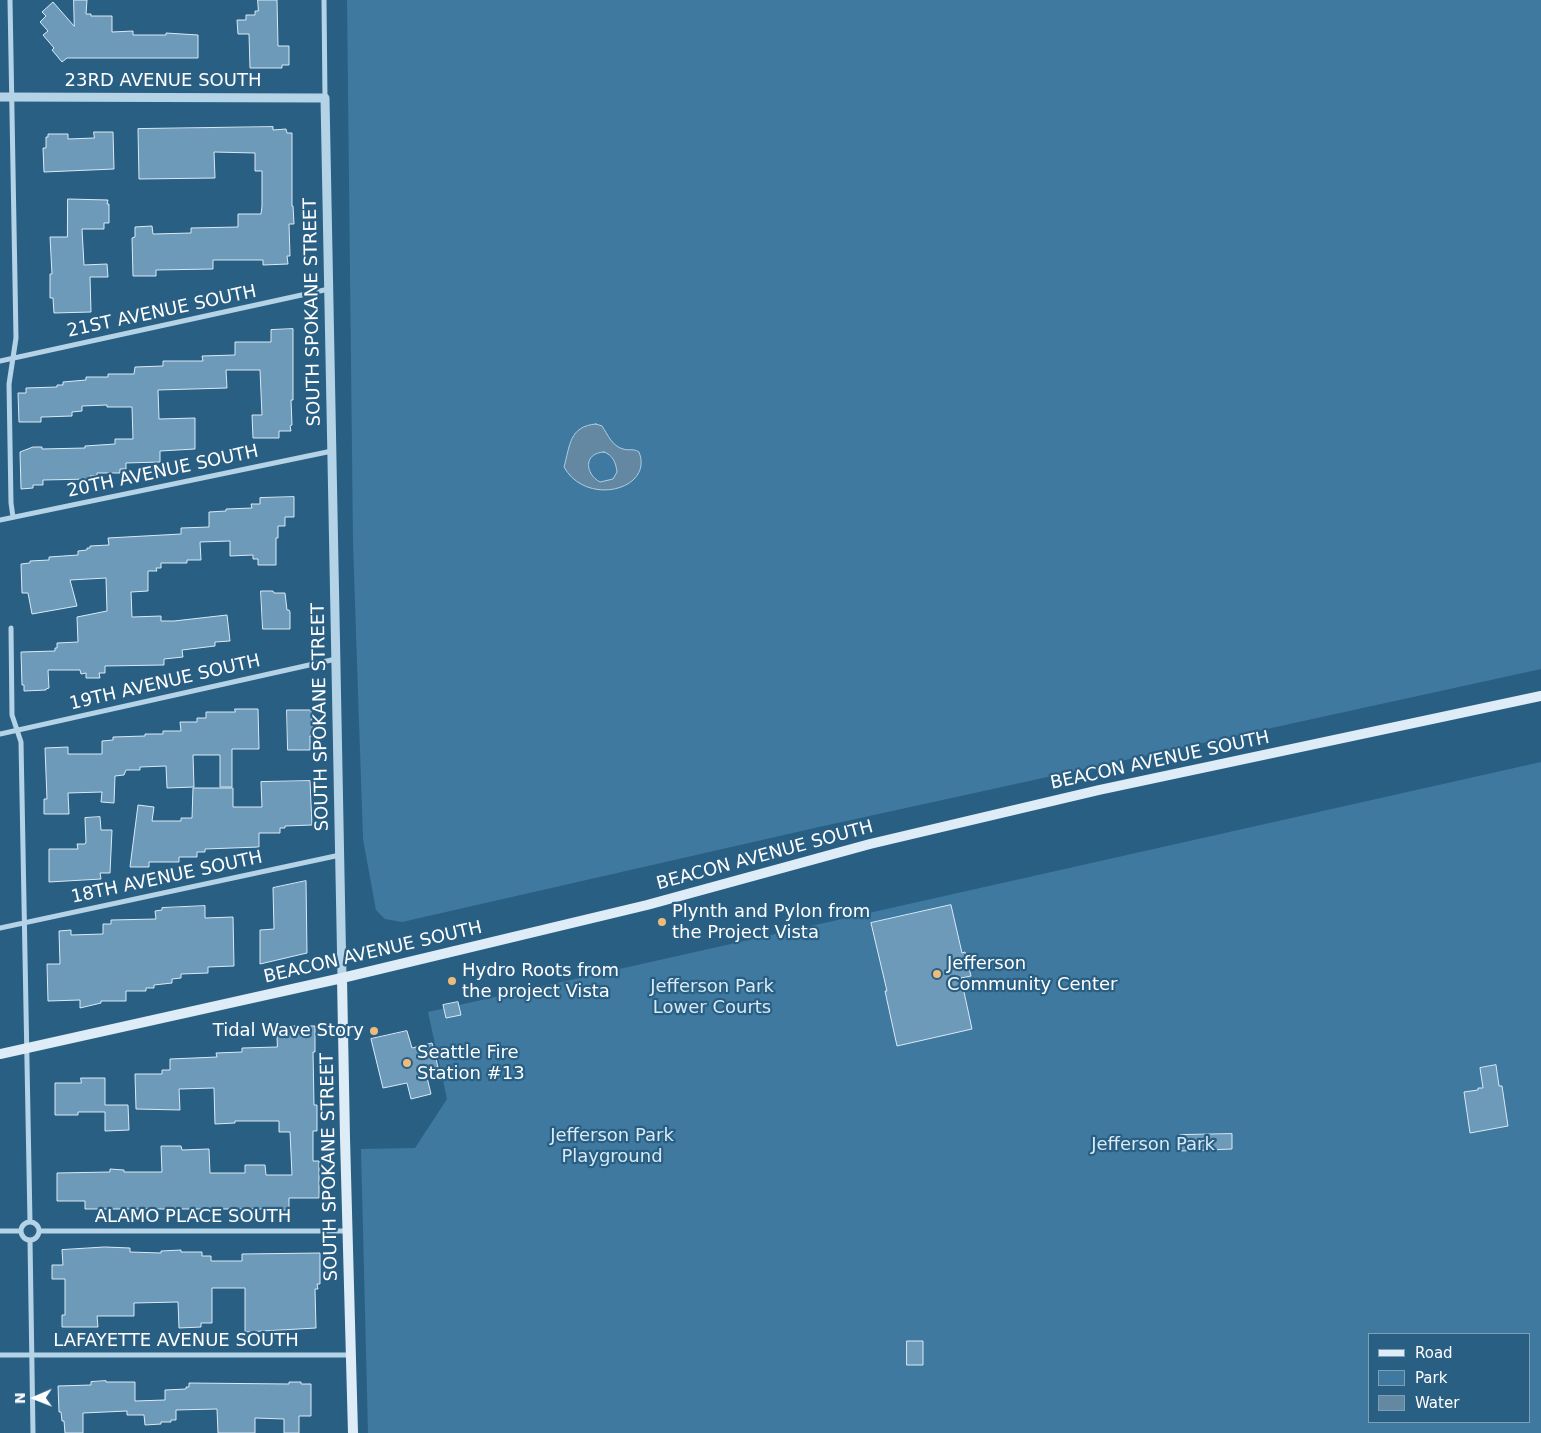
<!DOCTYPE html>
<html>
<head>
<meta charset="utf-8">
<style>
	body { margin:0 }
	#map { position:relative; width:1541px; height:1433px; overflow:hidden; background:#2a5f84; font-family:"DejaVu Sans",sans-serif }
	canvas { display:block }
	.legend { position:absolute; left:1368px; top:1333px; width:162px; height:90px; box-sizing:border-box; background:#2a5f84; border:1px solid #7f9fb5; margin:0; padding:6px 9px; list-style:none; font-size:15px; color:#fff }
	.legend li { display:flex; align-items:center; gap:10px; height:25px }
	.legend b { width:25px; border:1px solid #7f9fb5 }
	.north { position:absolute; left:10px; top:1373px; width:50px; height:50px; -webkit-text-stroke:4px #2a5f84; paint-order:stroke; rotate:269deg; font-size:14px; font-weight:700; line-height:20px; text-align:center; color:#fff }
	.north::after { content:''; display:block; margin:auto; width:18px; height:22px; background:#fff; clip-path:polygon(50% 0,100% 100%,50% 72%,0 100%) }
</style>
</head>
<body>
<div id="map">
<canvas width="1541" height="1433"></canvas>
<ul class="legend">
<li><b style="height:6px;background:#deecf7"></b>Road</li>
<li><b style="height:14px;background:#3f79a0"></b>Park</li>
<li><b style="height:14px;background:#6488a1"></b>Water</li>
</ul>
<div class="north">N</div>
</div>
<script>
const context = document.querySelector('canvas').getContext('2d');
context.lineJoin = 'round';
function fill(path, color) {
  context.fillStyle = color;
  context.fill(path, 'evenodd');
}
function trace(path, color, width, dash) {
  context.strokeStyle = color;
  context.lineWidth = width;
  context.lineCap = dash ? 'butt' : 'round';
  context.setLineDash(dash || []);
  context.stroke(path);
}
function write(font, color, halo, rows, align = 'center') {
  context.font = font + ' "DejaVu Sans",sans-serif';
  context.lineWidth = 4.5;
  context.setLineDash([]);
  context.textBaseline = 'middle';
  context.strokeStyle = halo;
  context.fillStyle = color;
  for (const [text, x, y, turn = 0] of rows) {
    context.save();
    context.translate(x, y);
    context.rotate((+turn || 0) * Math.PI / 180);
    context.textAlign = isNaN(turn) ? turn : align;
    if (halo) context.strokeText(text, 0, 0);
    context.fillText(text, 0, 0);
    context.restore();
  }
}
fill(new Path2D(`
	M 347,0 L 1541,0 L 1541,669 L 819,827 L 402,922 L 385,919 L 376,910 L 363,839 L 353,543 Z
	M 1541,762 L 1541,1433 L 368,1433 L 361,1149 L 415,1148 L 447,1099 L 428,1012 ZM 1370,1334 L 1530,1334 L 1530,1422 L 1370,1422 Z`), '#3f79a0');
const water = new Path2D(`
	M 596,424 L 602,426 C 608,435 612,446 623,449 C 629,451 633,448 639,452 C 654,490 586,507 564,467 C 570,446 569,426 596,424 ZM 604,452 C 613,455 616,463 617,472 L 613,479 L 600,482 C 585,474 583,453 604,452 Z`);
fill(water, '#6488a1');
trace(water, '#aacfe7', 1);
const building = new Path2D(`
	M 74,0 L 87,0 L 86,14 L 91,14 L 91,16 L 112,16 L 112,32 L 133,31 L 133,35 L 166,35 L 166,33 L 198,35 L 198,58 L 67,58 L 62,62 L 52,50 L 54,48 L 43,35 L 48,31 L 40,22 L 46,16 L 42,12 L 53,2 L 74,26 Z
	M 258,0 L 277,0 L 278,46 L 289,46 L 289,65 L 282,65 L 282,68 L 250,68 L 249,34 L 238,34 L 237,20 L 246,20 L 246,15 L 255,15 L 255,11 L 258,11 Z
	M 273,127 L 273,130 L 286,129 L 287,133 L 292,133 L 292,206 L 293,206 L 294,224 L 289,224 L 290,256 L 287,256 L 288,264 L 263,265 L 263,260 L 213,260 L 213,269 L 156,270 L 156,276 L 133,276 L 132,238 L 135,237 L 135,227 L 152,226 L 153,234 L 191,233 L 191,228 L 238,227 L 238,214 L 261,214 L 262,206 L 262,171 L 255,171 L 255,153 L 214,152 L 215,178 L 139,179 L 138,129 Z
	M 94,132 L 113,132 L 114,169 L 44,172 L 43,148 L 46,148 L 46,137 L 48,137 L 48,134 L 68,134 L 68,139 L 94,138 Z
	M 68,199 L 108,200 L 107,204 L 109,204 L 109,223 L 104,223 L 104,229 L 82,229 L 84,265 L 107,264 L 108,277 L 90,277 L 91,312 L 54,313 L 53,298 L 50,298 L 50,274 L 52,274 L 50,237 L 67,237 Z
	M 293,329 L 293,400 L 291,400 L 292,425 L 290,426 L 291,431 L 279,431 L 279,438 L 253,438 L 252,415 L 262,415 L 260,370 L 226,370 L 227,388 L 158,390 L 159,419 L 195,418 L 195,449 L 160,451 L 160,462 L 126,463 L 126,469 L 120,469 L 120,473 L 97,473 L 97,476 L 90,476 L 91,479 L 43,480 L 43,485 L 33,485 L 33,488 L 21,489 L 20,452 L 33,447 L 42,447 L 42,449 L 85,448 L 85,446 L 115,444 L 115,439 L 133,439 L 132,407 L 107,407 L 107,405 L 82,406 L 82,411 L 72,412 L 72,416 L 43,417 L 41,417 L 41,422 L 19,422 L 18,393 L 26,393 L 26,388 L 57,387 L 57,385 L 63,385 L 63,382 L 86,380 L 86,377 L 108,377 L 108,374 L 134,374 L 135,367 L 163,366 L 163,361 L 203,361 L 202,356 L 235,355 L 235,342 L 271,342 L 271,330 Z
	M 294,497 L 294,517 L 285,517 L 285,526 L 278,526 L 278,538 L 276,538 L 276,565 L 258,565 L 258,559 L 253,559 L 253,555 L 230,556 L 230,541 L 200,542 L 201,560 L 187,560 L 187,563 L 161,563 L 161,568 L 156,568 L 157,571 L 148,571 L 148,591 L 131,592 L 132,617 L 161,616 L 161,621 L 174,621 L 227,615 L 230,641 L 215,642 L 215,646 L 182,650 L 183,657 L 164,659 L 164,665 L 105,666 L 105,673 L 99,673 L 100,678 L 86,678 L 86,673 L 81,674 L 80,670 L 48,670 L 49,688 L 46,689 L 46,690 L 24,691 L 24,685 L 22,685 L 21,652 L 55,651 L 55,648 L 57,648 L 57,643 L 78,642 L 77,617 L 107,611 L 106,578 L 70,580 L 77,606 L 32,614 L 28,593 L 22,593 L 21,564 L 30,563 L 30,561 L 49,560 L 49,557 L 78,555 L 78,551 L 87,550 L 87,548 L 90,548 L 90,546 L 109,545 L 108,538 L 181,534 L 181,528 L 209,527 L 209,512 L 226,511 L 226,509 L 252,508 L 251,504 L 260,504 L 260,498 Z
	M 261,591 L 273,591 L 274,593 L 285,593 L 287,610 L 289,610 L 290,612 L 290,629 L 263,629 Z
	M 235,709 L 258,709 L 259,749 L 232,749 L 232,787 L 220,787 L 220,755 L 193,755 L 194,787 L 167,788 L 166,766 L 140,767 L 140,770 L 126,770 L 124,775 L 115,776 L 114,803 L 101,802 L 102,792 L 68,793 L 69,814 L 44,814 L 44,799 L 47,799 L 45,748 L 68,747 L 68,754 L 102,754 L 102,741 L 113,740 L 113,737 L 145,736 L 145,734 L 163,734 L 163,731 L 181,731 L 180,722 L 197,722 L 197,718 L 206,718 L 206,712 L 235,712 Z
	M 287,710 L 311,710 L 313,736 L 310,736 L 310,750 L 288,750 Z
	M 310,781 L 312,825 L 285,826 L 285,828 L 280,828 L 280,833 L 259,833 L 259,847 L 205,849 L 205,852 L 197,852 L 197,857 L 179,857 L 179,862 L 149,862 L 149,867 L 130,867 L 138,805 L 154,807 L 152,821 L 181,821 L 181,818 L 192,818 L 193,788 L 233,788 L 233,807 L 262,807 L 261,782 Z
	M 100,817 L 101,830 L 112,830 L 110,873 L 100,873 L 101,879 L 49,882 L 49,849 L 78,849 L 77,844 L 85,844 L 86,842 L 85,818 Z
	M 306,881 L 307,953 L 260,964 L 260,930 L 274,929 L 273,888 Z
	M 951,905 L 962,953 L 965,952 L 971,976 L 961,978 L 972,1029 L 897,1046 L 885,991 L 887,991 L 871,923 Z
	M 205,906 L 205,918 L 233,917 L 234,966 L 208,967 L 208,973 L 181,974 L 181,978 L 172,979 L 172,983 L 154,985 L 154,988 L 146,988 L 146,991 L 126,991 L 126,1001 L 101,1001 L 101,1003 L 80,1008 L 80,1000 L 48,1001 L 47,964 L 60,964 L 59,931 L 71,930 L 71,935 L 103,934 L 103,924 L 111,924 L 111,920 L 156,919 L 155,911 L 162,910 L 162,908 Z
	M 458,1002 L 461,1015 L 446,1018 L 443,1005 Z
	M 277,1026 L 315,1026 L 315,1052 L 313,1052 L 314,1105 L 317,1105 L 317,1131 L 313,1131 L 313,1161 L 319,1161 L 319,1198 L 289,1198 L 289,1210 L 277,1210 L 277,1209 L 85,1209 L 85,1201 L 57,1201 L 57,1173 L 110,1172 L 110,1169 L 124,1170 L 124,1172 L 162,1172 L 161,1146 L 181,1146 L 182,1150 L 209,1149 L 210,1173 L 245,1173 L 245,1165 L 265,1165 L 266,1175 L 292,1175 L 290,1132 L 279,1132 L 279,1121 L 235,1121 L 235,1123 L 215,1124 L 214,1088 L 179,1089 L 180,1110 L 136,1109 L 135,1074 L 162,1074 L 162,1070 L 170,1070 L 170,1059 L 217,1057 L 216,1053 L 242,1052 L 242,1048 L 277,1047 Z
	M 407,1031 L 412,1048 L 432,1043 L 438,1067 L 425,1069 L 431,1094 L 411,1099 L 407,1083 L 383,1088 L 371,1039 Z
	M 1496,1065 L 1499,1086 L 1502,1086 L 1508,1126 L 1470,1133 L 1464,1092 L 1478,1090 L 1478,1088 L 1483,1088 L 1480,1068 Z
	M 81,1078 L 105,1078 L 105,1105 L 128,1105 L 129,1130 L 105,1131 L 105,1112 L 78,1112 L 78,1115 L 55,1115 L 55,1083 L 81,1083 Z
	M 1232,1134 L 1232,1149 L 1180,1151 L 1180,1135 Z
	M 105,1247 L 130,1248 L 130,1252 L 161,1253 L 161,1251 L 181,1250 L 181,1252 L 202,1252 L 202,1256 L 211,1256 L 211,1261 L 242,1261 L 242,1254 L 320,1253 L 320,1284 L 317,1284 L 318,1289 L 315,1289 L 316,1328 L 245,1332 L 245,1288 L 212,1288 L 212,1323 L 201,1323 L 201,1327 L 179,1328 L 178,1302 L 134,1303 L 134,1316 L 97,1316 L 98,1327 L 62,1327 L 62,1315 L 65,1315 L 65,1279 L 52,1279 L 52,1265 L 63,1265 L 62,1250 Z
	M 907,1341 L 923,1341 L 923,1365 L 907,1365 Z
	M 106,1381 L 106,1382 L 135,1382 L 135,1401 L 165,1400 L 165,1390 L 186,1389 L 186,1387 L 189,1387 L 189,1383 L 289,1384 L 289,1382 L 301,1382 L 301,1384 L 311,1384 L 311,1416 L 299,1416 L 299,1433 L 284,1433 L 284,1419 L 255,1418 L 255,1433 L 218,1433 L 217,1409 L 176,1410 L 176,1420 L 171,1420 L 171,1422 L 161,1422 L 161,1424 L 145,1425 L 144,1415 L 127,1415 L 127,1411 L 83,1413 L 83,1433 L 65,1433 L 64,1421 L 62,1421 L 61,1412 L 59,1412 L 58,1386 L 91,1385 L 91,1382 Z`);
fill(building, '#6e9ab9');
trace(building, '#d8eaf6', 1);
trace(new Path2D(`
	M 10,0 L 16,338 L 9,384 L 11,503 L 13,517
	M 324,0 L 325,98
	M 0,361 L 329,289
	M 0,520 L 332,451
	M 11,628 L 12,715 L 21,742 L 30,1222
	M 0,734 L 336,659
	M 0,928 L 340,855
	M21 1231a9 9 0 1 1 18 0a9 9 0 1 1-18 0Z
	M 0,1231 L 21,1231
	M 39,1231 L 347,1231
	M 30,1240 L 33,1433
	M 0,1355 L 351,1355`), '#b5d3e7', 5);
trace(new Path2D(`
	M 0,97 L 325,98 L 342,978`), '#b5d3e7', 9);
trace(new Path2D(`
	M 342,978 L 345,1138 L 353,1433
	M 0,1054 L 342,978 L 647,905 L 870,844 L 1099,790 L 1541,696`), '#deecf7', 10);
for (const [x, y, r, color] of [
	[662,922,5,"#edbc7c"],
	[937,974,5,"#edbc7c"],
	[452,981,5,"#edbc7c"],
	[374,1031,5,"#edbc7c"],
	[407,1063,5,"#edbc7c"]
]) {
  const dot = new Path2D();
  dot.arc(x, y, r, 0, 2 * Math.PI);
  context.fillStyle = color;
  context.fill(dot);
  trace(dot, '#2a5f84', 2);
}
write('18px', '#fff', '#2a5f84', [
	["23RD AVENUE SOUTH",163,81],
	["21ST AVENUE SOUTH",162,312,-12],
	["SOUTH SPOKANE STREET",313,312,-91],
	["20TH AVENUE SOUTH",163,472,-12],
	["19TH AVENUE SOUTH",165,683,-13],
	["SOUTH SPOKANE STREET",321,717,-91],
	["BEACON AVENUE SOUTH",1160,761,-12],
	["BEACON AVENUE SOUTH",765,856,-15],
	["18TH AVENUE SOUTH",167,878,-12],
	["BEACON AVENUE SOUTH",373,953,-13],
	["SOUTH SPOKANE STREET",330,1167,-91],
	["ALAMO PLACE SOUTH",193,1217],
	["LAFAYETTE AVENUE SOUTH",176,1341]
]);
write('18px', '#fff', '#2a5f84', [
	["Plynth and Pylon from",672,912],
	["the Project Vista",672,933],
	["Jefferson",947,964],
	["Community Center",947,985],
	["Hydro Roots from",462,971],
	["the project Vista",462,992],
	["Tidal Wave Story",364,1031,"right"],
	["Seattle Fire",417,1053],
	["Station #13",417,1074]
], 'left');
write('18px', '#d8eaf6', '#2a5f84', [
	["Jefferson Park",712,987],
	["Lower Courts",712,1008],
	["Jefferson Park",612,1136],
	["Playground",612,1157],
	["Jefferson Park",1153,1145]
]);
</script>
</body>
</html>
